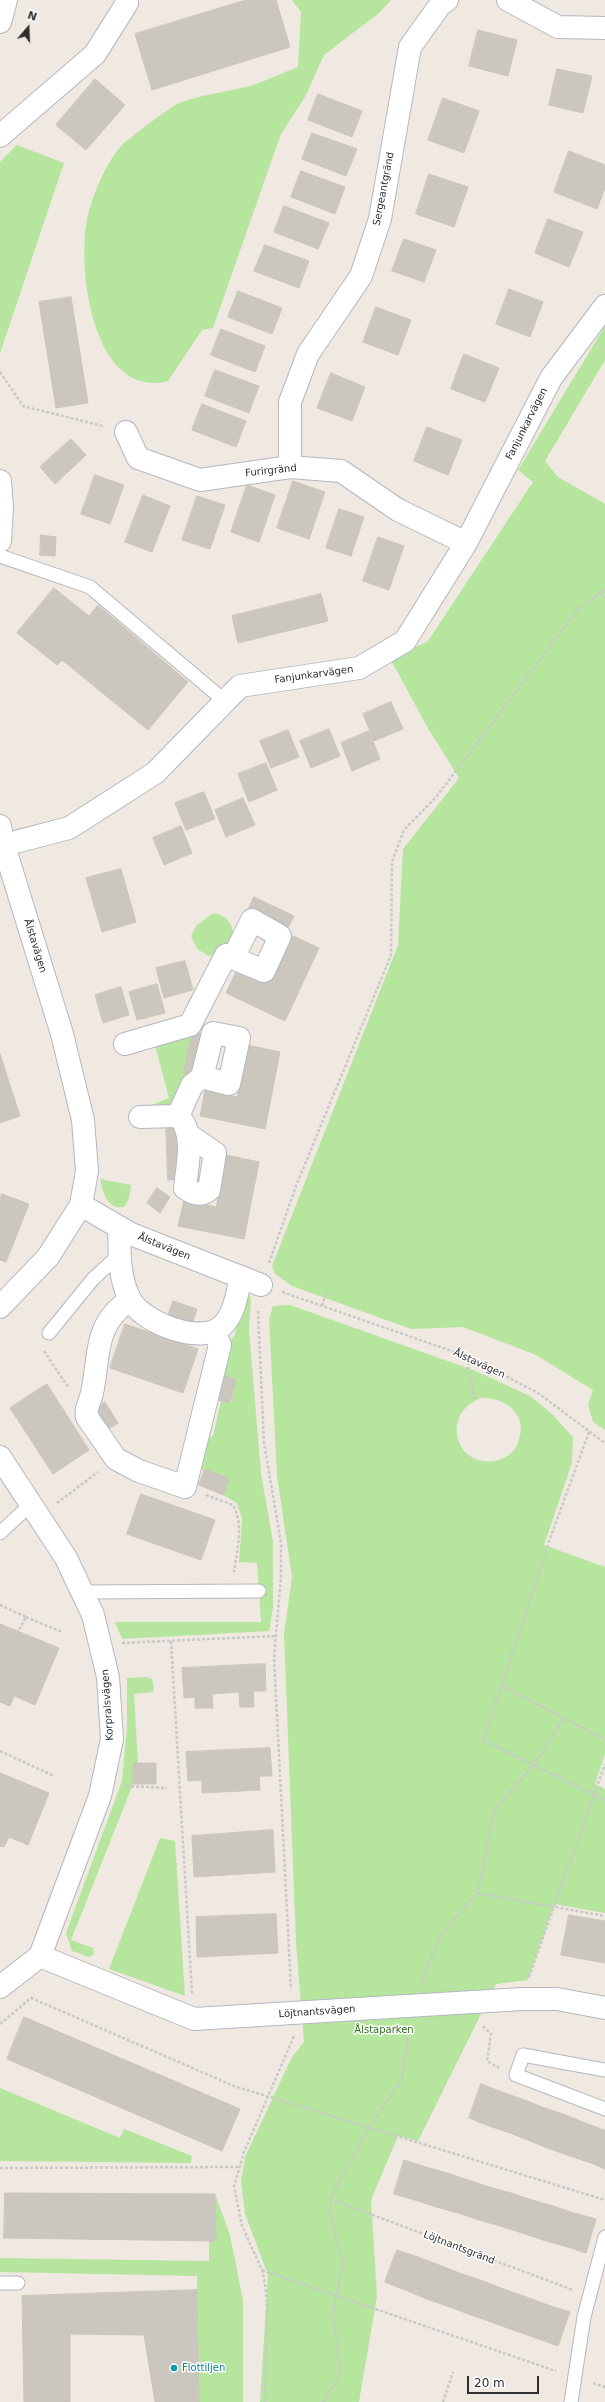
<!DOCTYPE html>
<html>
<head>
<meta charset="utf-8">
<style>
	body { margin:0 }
	#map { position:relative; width:605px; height:2402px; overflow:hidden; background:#efe9e1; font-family:"DejaVu Sans",sans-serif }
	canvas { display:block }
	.north { position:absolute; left:8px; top:8px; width:40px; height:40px; -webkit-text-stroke:3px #fff; paint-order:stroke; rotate:19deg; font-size:11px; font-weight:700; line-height:16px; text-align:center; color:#2e2e2e }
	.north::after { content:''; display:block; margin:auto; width:14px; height:18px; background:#2e2e2e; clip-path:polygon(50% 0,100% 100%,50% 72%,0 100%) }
	.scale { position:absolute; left:467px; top:2376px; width:72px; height:18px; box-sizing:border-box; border:2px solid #2e2e2e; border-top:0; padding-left:5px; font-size:12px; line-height:14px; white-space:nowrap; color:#2e2e2e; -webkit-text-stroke:3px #fff; paint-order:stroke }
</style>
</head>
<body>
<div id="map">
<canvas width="605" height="2402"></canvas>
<div class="north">N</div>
<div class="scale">20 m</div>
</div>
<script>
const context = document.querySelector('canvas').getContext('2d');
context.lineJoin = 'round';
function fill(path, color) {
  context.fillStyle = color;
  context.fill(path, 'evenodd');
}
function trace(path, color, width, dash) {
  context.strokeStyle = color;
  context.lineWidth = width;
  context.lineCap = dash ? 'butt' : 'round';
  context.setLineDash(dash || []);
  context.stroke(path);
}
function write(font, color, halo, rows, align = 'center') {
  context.font = font + ' "DejaVu Sans",sans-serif';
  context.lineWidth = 3;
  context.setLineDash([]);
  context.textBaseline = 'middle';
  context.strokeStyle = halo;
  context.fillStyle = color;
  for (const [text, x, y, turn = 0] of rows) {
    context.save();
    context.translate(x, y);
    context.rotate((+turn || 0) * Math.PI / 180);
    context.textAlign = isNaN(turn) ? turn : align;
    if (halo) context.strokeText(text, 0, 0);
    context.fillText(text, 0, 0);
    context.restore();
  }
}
fill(new Path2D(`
	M 292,0 L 391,0 L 379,13 L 324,55 L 305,97 L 281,134 L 213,328 L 202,330 L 168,381 C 93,400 77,270 87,220 C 91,198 107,160 123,144 C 132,136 172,105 182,102 C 204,94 228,92 250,86 C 266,81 282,73 298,67 L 301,12 Z
	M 17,145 L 64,163 L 0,353 L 0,162 Z
	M 605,326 L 605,360 L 545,461 L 558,477 L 605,504 L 605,1430 L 593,1422 L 588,1405 L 593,1390 L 536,1355 L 463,1327 L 411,1329 L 292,1286 L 275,1274 L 272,1266 L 398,945 L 403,849 L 459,778 L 426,725 L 391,660 L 428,641 L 533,482 L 518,470 Z
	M 213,913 C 234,916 241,939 221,951 C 218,954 213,954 209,956 L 197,949 L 191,936 L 196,926 Z
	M 192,1032 L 195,1075 L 178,1111 L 149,1110 L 149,1106 L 169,1098 L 153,1038 Z
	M 100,1179 L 131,1185 L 129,1199 L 124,1207 C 107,1210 103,1192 100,1179 Z
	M 241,1296 L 251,1297 L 249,1330 L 261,1473 L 273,1542 L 273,1608 L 269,1631 L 122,1639 L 115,1622 L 261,1622 L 257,1563 L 239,1562 L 242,1519 L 237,1503 L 223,1495 L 205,1470 L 198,1469 L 204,1437 L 213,1436 L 221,1401 L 231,1403 L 236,1379 L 218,1375 L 225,1346 L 235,1335 Z
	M 290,1305 L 473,1370 L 530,1396 L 552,1414 L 573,1437 L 572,1463 L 544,1545 L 605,1567 L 605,1754 L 595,1784 L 605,1789 L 605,1913 L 554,1904 L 528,1980 L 496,1984 L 418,2141 L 398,2136 L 371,2200 L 377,2296 L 359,2402 L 260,2402 L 268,2275 L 245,2214 L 241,2181 L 245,2157 L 292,2057 L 304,2042 L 296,1943 L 284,1634 L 292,1577 L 277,1476 L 269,1319 L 273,1306 ZM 481,1398 C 508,1397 530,1417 517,1445 C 514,1452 506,1458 499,1460 C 456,1471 439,1414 481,1398 Z
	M 146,1677 L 152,1679 L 154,1687 L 153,1692 L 134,1694 L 138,1763 L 134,1763 L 133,1784 L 71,1940 L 93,1948 L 94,1954 L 89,1957 L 72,1951 L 66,1933 L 122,1781 L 127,1728 L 127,1678 Z
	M 160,1838 L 175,1841 L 185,1996 L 109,1969 Z
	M 0,2088 L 120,2138 L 124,2129 L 192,2156 L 191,2163 L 0,2161 Z
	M 215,2194 L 230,2235 L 243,2300 L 243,2402 L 199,2402 L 197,2276 L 0,2272 L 0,2258 L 209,2261 L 209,2241 L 216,2241 Z`), '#b6e59e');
const building = new Path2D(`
	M 246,0 L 276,0 L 290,47 L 152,90 L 135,34 Z
	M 478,30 L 517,40 L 508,76 L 469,66 Z
	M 557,69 L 592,76 L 583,113 L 549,105 Z
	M 95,79 L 125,105 L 86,150 L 56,125 Z
	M 318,94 L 362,111 L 352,137 L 308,120 Z
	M 443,98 L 479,111 L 464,153 L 428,140 Z
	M 312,133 L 357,149 L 346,176 L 302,159 Z
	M 569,151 L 605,165 L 605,188 L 597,209 L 554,192 Z
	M 301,171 L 345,187 L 335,214 L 291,197 Z
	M 429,174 L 468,187 L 454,227 L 416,214 Z
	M 284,206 L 329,223 L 318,249 L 274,232 Z
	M 548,219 L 583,232 L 569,267 L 535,253 Z
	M 404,239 L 436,250 L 424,282 L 392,271 Z
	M 265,245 L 309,261 L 299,288 L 254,271 Z
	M 509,289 L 543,302 L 530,337 L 496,324 Z
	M 238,291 L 282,308 L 272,334 L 228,317 Z
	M 71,297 L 88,403 L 56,408 L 39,302 Z
	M 376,307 L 411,320 L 398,355 L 363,342 Z
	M 221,329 L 265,346 L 255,372 L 211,355 Z
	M 464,354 L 499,368 L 485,402 L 451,389 Z
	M 215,370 L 259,386 L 249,413 L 205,396 Z
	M 331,373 L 365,387 L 352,421 L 317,408 Z
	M 202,404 L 246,421 L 236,447 L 192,430 Z
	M 427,427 L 462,440 L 448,475 L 414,461 Z
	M 71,439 L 86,455 L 55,484 L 40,467 Z
	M 95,475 L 124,485 L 110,524 L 81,514 Z
	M 293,481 L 325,492 L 309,539 L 277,528 Z
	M 247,485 L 275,495 L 259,542 L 231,532 Z
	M 143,495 L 170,506 L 152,552 L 125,542 Z
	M 197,496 L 225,505 L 210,549 L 182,540 Z
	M 339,509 L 364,517 L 351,556 L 326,548 Z
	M 41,535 L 56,537 L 55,556 L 40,555 Z
	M 378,537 L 404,546 L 389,590 L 363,581 Z
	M 54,588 L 89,616 L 98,605 L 188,682 L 148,730 L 62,660 L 57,665 L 17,633 Z
	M 321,594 L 328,621 L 238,643 L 232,616 Z
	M 391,702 L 403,729 L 374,741 L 363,714 Z
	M 329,729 L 340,756 L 311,768 L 300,741 Z
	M 288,730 L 299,757 L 271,768 L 260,741 Z
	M 369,731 L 380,759 L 352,771 L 341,743 Z
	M 266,763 L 277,790 L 249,802 L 238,774 Z
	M 204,792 L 215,819 L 186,830 L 175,803 Z
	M 243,798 L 255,825 L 226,837 L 215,810 Z
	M 181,826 L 192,853 L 164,865 L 153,838 Z
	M 121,869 L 136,922 L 102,932 L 86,878 Z
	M 254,897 L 294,916 L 287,930 L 247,912 Z
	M 289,934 L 319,948 L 285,1021 L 226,993 L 238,967 L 267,981 Z
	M 185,961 L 193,990 L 164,998 L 156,968 Z
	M 157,984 L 165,1013 L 137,1020 L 129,992 Z
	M 121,987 L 129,1015 L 103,1023 L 95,995 Z
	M 192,1032 L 209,1035 L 201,1077 L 184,1073 Z
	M 247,1045 L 280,1052 L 265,1129 L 200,1116 L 205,1090 L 237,1097 Z
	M 0,1054 L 20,1116 L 0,1123 Z
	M 166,1124 L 182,1124 L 183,1179 L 168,1180 Z
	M 226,1155 L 259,1162 L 244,1239 L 178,1226 L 184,1200 L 216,1207 Z
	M 157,1188 L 170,1197 L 160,1213 L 147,1203 Z
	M 2,1194 L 29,1204 L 6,1262 L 0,1260 L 0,1199 Z
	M 173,1301 L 197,1309 L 192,1324 L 168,1316 Z
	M 125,1324 L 198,1349 L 183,1393 L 110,1368 Z
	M 216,1374 L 236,1379 L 230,1403 L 210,1398 Z
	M 47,1384 L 89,1450 L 53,1474 L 10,1408 Z
	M 105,1402 L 118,1423 L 103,1433 L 89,1412 Z
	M 205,1469 L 229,1479 L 223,1495 L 199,1485 Z
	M 141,1494 L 215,1520 L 201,1560 L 127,1534 Z
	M 0,1624 L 59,1648 L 35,1705 L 14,1696 L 10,1706 L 0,1702 Z
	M 265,1664 L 266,1691 L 253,1691 L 254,1707 L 240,1707 L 239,1692 L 212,1694 L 213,1708 L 195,1708 L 195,1697 L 184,1698 L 182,1668 Z
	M 270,1748 L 272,1776 L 259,1776 L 260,1790 L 202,1793 L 202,1780 L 188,1781 L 186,1752 Z
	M 134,1763 L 156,1763 L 156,1784 L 133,1784 Z
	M 0,1773 L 49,1793 L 28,1845 L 9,1837 L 4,1847 L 0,1846 Z
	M 273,1830 L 275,1872 L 194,1877 L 192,1836 Z
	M 276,1914 L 278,1953 L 197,1957 L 196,1917 Z
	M 569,1915 L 605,1921 L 605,1963 L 561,1955 Z
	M 24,2017 L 240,2109 L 222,2151 L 7,2059 Z
	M 481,2084 L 502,2092 L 489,2126 L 469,2118 Z
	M 502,2092 L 522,2099 L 510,2133 L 489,2126 Z
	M 522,2099 L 542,2107 L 530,2141 L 510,2133 Z
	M 542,2107 L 563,2114 L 550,2149 L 530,2141 Z
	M 563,2114 L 583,2122 L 570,2156 L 550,2149 Z
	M 583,2122 L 604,2130 L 591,2163 L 570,2156 Z
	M 604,2130 L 605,2130 L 605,2169 L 591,2163 Z
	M 404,2160 L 426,2167 L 415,2200 L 394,2194 Z
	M 426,2167 L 447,2173 L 436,2207 L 415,2200 Z
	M 447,2173 L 468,2180 L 458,2213 L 436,2207 Z
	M 468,2180 L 489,2187 L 479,2220 L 458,2213 Z
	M 489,2187 L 511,2193 L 500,2226 L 479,2220 Z
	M 5,2193 L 215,2194 L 216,2241 L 4,2238 Z
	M 511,2193 L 532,2200 L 522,2233 L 500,2226 Z
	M 532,2200 L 553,2206 L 543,2240 L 522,2233 Z
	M 553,2206 L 574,2213 L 564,2246 L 543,2240 Z
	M 574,2213 L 596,2219 L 586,2253 L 564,2246 Z
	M 397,2250 L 418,2257 L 405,2290 L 385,2282 Z
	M 418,2257 L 439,2265 L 427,2299 L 405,2290 Z
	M 439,2265 L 462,2274 L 450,2307 L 427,2299 Z
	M 462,2274 L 483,2281 L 471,2315 L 450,2307 Z
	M 483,2281 L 504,2289 L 491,2322 L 471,2315 Z
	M 504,2289 L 526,2297 L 513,2330 L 491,2322 Z
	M 197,2290 L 199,2402 L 155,2402 L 144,2335 L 70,2334 L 70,2402 L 24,2402 L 22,2296 Z
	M 526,2297 L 548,2305 L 536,2338 L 513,2330 Z
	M 548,2305 L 570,2312 L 558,2346 L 536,2338 Z`);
fill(building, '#cbc7bf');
trace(building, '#cbc5ba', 1);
const service = new Path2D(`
	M 0,556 L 90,587 L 226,702
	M 49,1333 L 93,1279 L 120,1254
	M 0,1533 L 30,1505
	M 82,1592 L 259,1591
	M 605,2070 L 523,2055 L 516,2075 L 605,2109
	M 0,2283 L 18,2283
	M 571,2402 L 584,2317 L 605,2237`);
const minor = new Path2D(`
	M 508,0 L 558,27 L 605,28
	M 0,22 L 6,0
	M 0,136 L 95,54 L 127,3
	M 126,432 L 138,458 L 200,480 L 290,467 L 341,471 L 398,510 L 466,543
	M 290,467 L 290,402 L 308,354 L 361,276 L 380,219 L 410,47 L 440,5 L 447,0
	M 0,481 L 2,507 L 0,541
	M 0,826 L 4,846 L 62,1034 L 83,1120 L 87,1171 L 81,1205 L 48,1257 L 0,1307
	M 0,846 L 69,828 L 155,773 L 240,686 L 359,668 L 405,641 L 466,543 L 551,378 L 605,306
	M 125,1044 L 190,1025 L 226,955 L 233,958 L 252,920 L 280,936 L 264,971 L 233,958
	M 178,1116 C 196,1133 187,1166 185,1188 C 193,1194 201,1196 209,1190 L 215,1153 L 189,1135
	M 140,1117 L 178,1116 L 192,1085 L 202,1077 L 213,1033 L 239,1038 L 229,1084 L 202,1077
	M 81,1205 L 131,1234 L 261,1285
	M 119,1227 C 120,1251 118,1277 130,1299 C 141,1322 203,1347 223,1325 C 235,1313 237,1293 241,1277
	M 130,1300 C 93,1324 100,1356 92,1393 C 90,1402 85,1409 87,1417 L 116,1459 L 139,1471 L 185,1487 L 220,1345 L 214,1332
	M 0,1457 L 66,1558 L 93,1615 L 108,1677 L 112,1739 L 100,1796 L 40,1956 L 0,1987
	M 40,1956 L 194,2019 L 522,1999 L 557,1999 L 605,2008`);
trace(service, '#b4b7c1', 15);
trace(minor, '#b4b7c1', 24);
trace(new Path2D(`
	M 0,372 L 23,406 L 103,426
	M 600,593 L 605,598
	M 269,1263 L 296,1186 L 391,955 L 392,862 L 404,830 L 437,796 L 579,608 L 605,590
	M 282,1292 L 469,1357 L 538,1393 L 605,1443
	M 322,1306 L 327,1291
	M 258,1311 L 264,1443 L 281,1543 L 281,1577 L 274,1658 L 291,1989
	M 44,1351 L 68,1387
	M 469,1357 L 468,1371 L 475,1400
	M 589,1432 L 551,1536 L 483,1740 L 605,1800
	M 206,1495 L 233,1505 C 244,1525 237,1550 234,1572
	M 57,1503 L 98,1472
	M 0,1605 L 26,1617 L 18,1632
	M 26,1617 L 62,1632
	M 171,1641 L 192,1994
	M 122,1643 L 276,1636
	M 501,1685 L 605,1740
	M 0,1751 L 54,1776
	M 126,1786 L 167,1788
	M 477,1893 L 605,1916
	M 529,1977 L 605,1764
	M 422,1982 L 439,1937 L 477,1893 L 483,1873 L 492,1818 L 497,1807 L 533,1766 L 564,1718
	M 0,2024 L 31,1998 L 234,2086 L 605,2200
	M 483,2026 L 491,2034 L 487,2061 L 499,2068
	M 0,2168 L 239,2167
	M 330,2199 L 573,2290
	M 262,2270 L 556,2371
	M 593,2383 L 605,2387
	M 265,2402 L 267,2304 L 265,2283 L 262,2270 L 242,2226 L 234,2186 L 244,2152 L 294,2036
	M 323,2402 L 339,2376 L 340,2368 L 333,2314 L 343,2262 L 330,2216 L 330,2199 L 368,2129 L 402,2079 L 409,2030
	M 443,2402 L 453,2372`), '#c9c9c9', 2.5, [3, 2]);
trace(service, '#fff', 13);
trace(minor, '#fff', 22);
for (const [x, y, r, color] of [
	[174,2368,4,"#0f9aa8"]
]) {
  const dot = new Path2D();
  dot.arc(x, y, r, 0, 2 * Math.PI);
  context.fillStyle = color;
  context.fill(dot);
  trace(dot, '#fff', 1.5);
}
write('10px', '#2e2e2e', '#fff', [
	["Sergeantgränd",384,189,-79],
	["Fanjunkarvägen",527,424,-63],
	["Furirgränd",271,471,-6],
	["Fanjunkarvägen",314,675,-8],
	["Ålstavägen",35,946,73],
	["Ålstavägen",164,1247,22],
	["Ålstavägen",479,1364,25],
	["Korpralsvägen",108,1705,-94],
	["Löjtnantsvägen",317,2012,-4],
	["Löjtnantsgränd",459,2248,21]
]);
write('10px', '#2c6e1b', '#fff', [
	["Ålstaparken",384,2030]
]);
write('10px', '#0d838f', '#fff', [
	["Flottiljen",182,2368]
], 'left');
</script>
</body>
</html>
